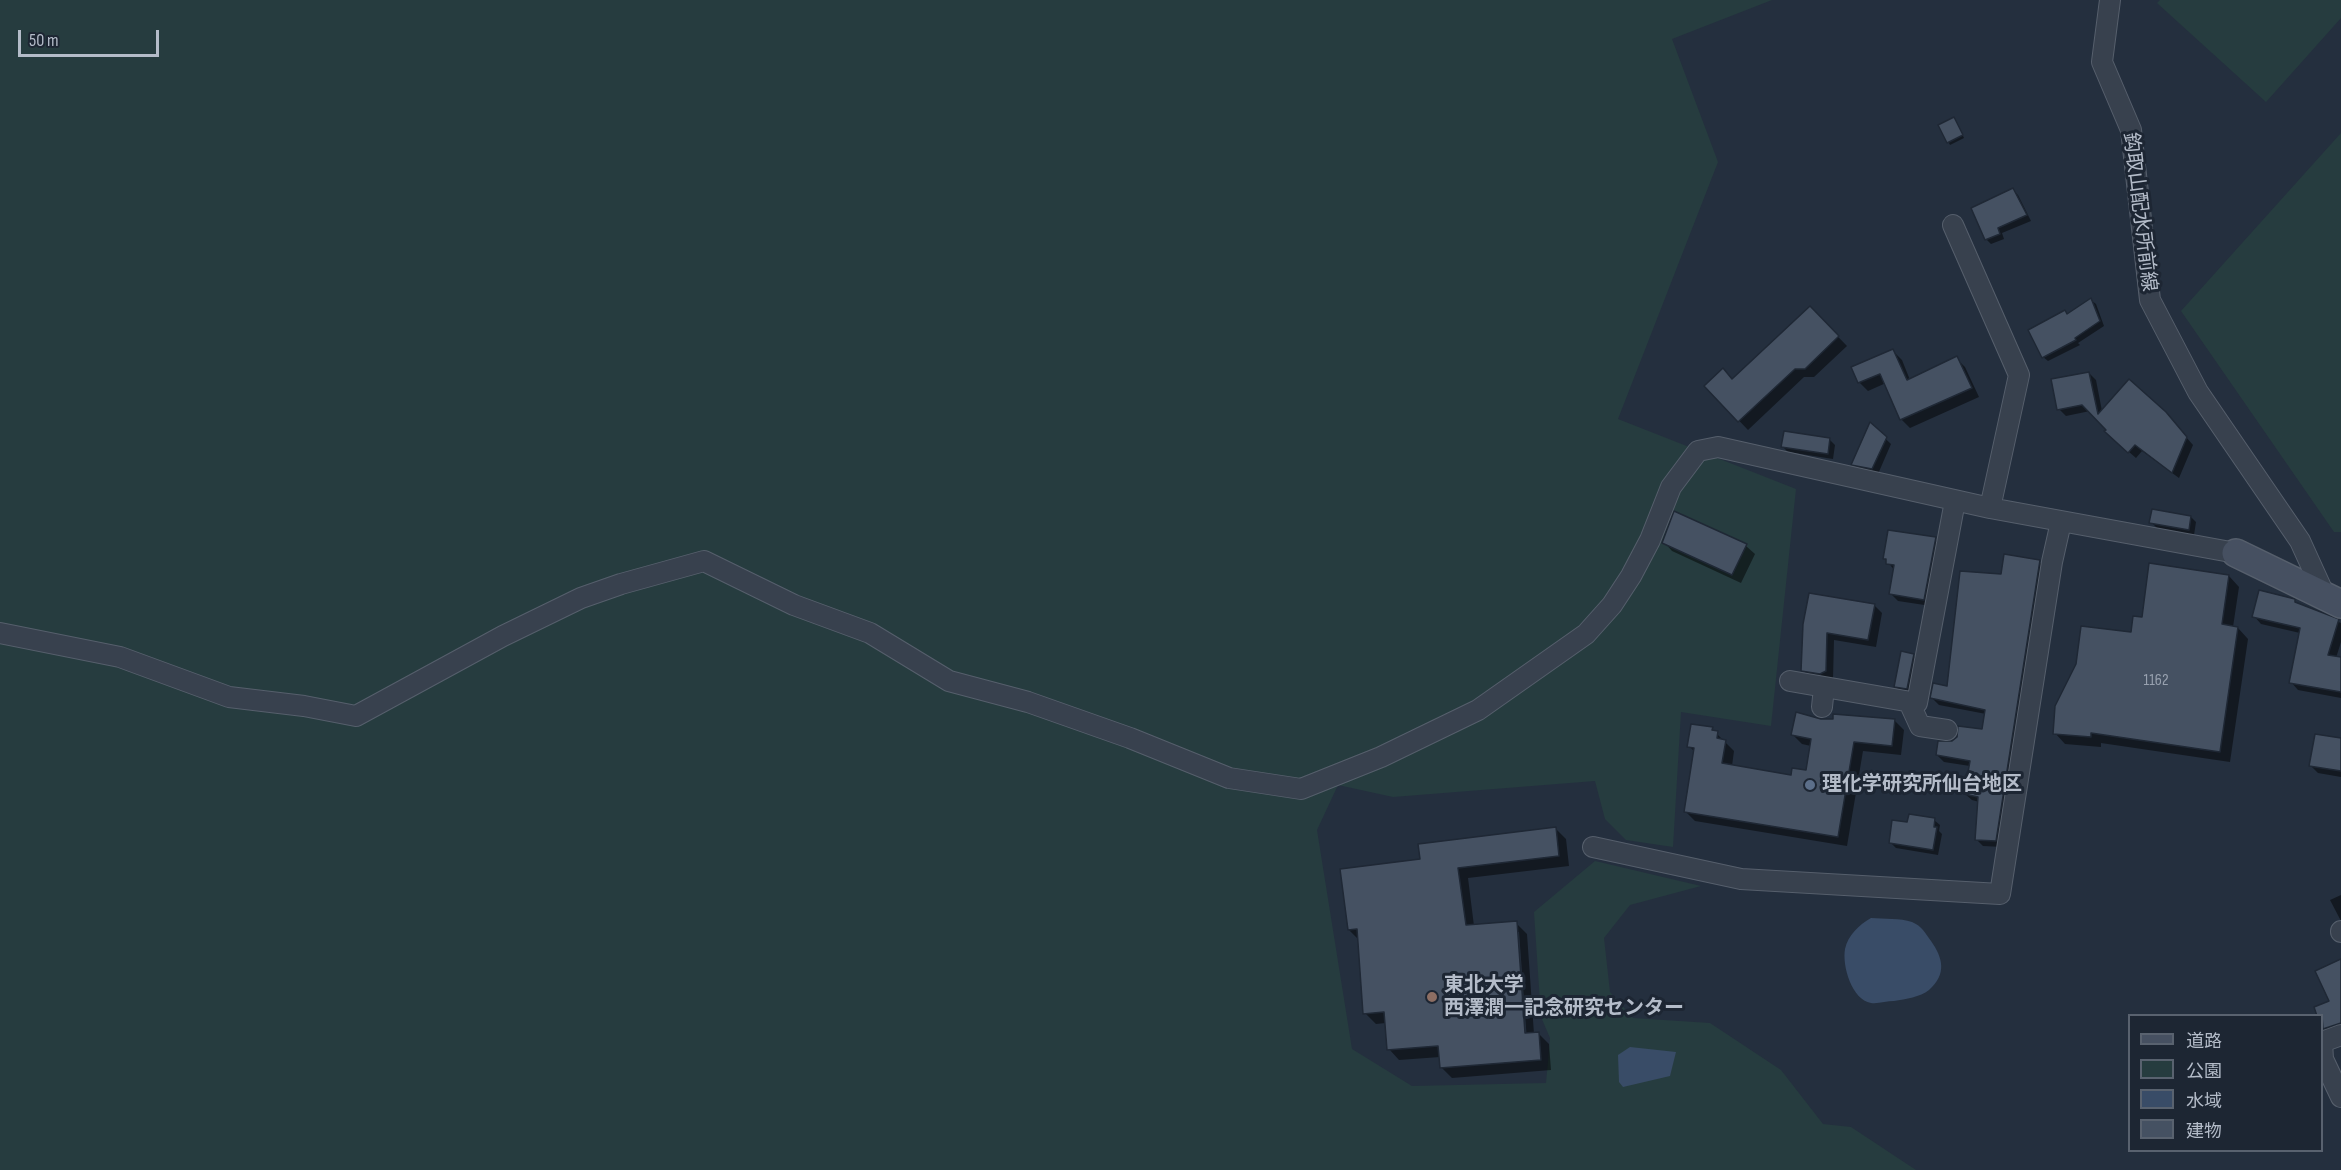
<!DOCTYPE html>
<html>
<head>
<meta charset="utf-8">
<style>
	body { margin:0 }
	#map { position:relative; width:2341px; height:1170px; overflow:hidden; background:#242f3e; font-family:"Sofia Sans Condensed","Noto Sans JP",sans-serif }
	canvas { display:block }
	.legend { position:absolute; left:2128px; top:1014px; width:195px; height:138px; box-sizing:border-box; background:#1d2633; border:2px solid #59626f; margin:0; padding:8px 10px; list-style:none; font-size:18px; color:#b4bcc9 }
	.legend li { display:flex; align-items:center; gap:12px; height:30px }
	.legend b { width:30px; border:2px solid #59626f }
	.scale { position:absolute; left:18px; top:30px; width:141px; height:27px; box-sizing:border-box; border:3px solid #b4bcc9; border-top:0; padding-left:8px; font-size:18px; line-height:21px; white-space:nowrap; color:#b4bcc9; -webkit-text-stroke:4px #1d2633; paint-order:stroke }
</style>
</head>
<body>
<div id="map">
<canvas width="2341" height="1170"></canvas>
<ul class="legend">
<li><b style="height:8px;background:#465061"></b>道路</li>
<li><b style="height:16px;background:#263c3f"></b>公園</li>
<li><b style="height:16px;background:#394c67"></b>水域</li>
<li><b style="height:16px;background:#455162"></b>建物</li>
</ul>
<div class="scale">50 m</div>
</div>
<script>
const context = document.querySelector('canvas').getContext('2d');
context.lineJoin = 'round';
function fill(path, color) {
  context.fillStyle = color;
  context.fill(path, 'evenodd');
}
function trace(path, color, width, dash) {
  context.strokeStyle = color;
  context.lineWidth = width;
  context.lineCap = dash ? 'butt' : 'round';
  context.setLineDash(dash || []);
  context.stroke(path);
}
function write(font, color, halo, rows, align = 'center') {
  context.font = font + ' "Sofia Sans Condensed","Noto Sans JP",sans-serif';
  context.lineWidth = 6;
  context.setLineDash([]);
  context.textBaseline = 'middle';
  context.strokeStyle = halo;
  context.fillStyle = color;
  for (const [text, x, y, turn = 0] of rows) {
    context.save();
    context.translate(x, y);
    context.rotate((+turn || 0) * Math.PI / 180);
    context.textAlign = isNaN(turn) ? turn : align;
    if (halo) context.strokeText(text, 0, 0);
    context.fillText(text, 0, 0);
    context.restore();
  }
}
fill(new Path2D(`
	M 0,0 L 1772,0 L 1672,39 L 1718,162 L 1618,419 L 1796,489 L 1771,726 L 1681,712 L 1673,847 L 1626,840 L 1605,819 L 1595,781 L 1393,797 L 1338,785 L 1317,830 L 1352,1049 L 1412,1086 L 1546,1083 L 1550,1038 L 1541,1017 L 1534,912 L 1595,861 L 1701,886 L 1630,905 L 1604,938 L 1610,992 L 1633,1018 L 1710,1023 L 1781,1070 L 1823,1124 L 1851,1127 L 1916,1170 L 0,1170 Z
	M 2160,0 L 2341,0 L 2341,18 L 2266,102 L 2157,3 Z
	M 2341,133 L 2341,532 L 2334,532 L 2181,311 Z`), '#263c3f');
fill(new Path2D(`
	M 1871,918 C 1884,919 1900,918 1912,922 C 1922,926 1925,933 1931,941 C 1943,958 1947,974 1929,990 C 1920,997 1906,999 1894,1001 C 1887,1001 1878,1004 1871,1003 C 1852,1000 1842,966 1845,949 C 1848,935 1859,925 1871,918 Z
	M 1630,1047 L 1676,1052 L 1670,1076 L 1623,1087 L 1619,1082 L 1618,1055 Z`), '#394c67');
fill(new Path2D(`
	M 1956,121 L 1964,138 L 1950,145 L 1940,126 Z
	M 2013,190 L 2018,195 L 2031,221 L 2002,233 L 2004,239 L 1991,244 L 1986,239 Z
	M 2091,300 L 2096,304 L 2104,326 L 2078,343 L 2080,345 L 2048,361 L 2043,357 L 2068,315 Z
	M 1810,308 L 1847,346 L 1814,377 L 1804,377 L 1748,430 L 1706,386 L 1733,381 Z
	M 1893,351 L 1902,360 L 1910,380 L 1956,358 L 1965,367 L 1979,397 L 1910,428 L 1901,419 L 1886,383 L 1868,391 L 1859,382 Z
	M 2089,373 L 2096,380 L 2102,411 L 2172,421 L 2193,445 L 2179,478 L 2142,451 L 2136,458 L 2113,438 L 2090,411 L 2066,416 L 2059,409 Z
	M 1871,425 L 1891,444 L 1878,474 L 1859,470 L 1853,464 Z
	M 1830,440 L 1835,445 L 1833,459 L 1788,452 L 1783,447 Z
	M 2191,517 L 2196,522 L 2194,535 L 2157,528 L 2151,522 Z
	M 1935,539 L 1943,546 L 1931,606 L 1898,601 L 1890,593 L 1894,570 L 1885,558 Z
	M 1664,542 L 1746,546 L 1755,554 L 1741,583 L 1672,551 Z
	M 2039,562 L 2046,568 L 2003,847 L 1983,846 L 1976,839 L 1979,802 L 1972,800 L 1965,794 L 1970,766 L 1944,762 L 1937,755 L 1952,742 L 1983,731 L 1986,714 L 1939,705 L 1932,698 L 1948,688 L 2002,576 Z
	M 2229,576 L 2239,587 L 2233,627 L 2238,628 L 2248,639 L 2230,762 L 2101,743 L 2101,747 L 2065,744 L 2055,733 L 2143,618 Z
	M 2294,600 L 2298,605 L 2341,623 L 2341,642 L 2336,658 L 2341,659 L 2341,698 L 2298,690 L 2291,682 L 2300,633 L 2261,624 L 2254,616 Z
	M 1874,605 L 1882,613 L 1876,647 L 1834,640 L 1833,679 L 1810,678 L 1803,670 L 1805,624 Z
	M 1913,655 L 1919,661 L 1913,694 L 1901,692 L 1895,686 Z
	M 1821,720 L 1894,720 L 1904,730 L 1901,755 L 1863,751 L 1847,846 L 1695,821 L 1685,811 L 1695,752 L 1689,746 L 1712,729 L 1734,751 L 1732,766 L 1792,776 L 1807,772 L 1811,746 L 1802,744 L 1793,735 Z
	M 2341,740 L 2341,777 L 2318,773 L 2311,766 Z
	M 1934,820 L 1940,825 L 1939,831 L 1942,834 L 1938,855 L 1896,848 L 1890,842 L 1909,824 Z
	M 1555,828 L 1566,839 L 1569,866 L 1468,878 L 1474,926 L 1516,923 L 1527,934 L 1534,1034 L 1539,1034 L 1549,1044 L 1551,1070 L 1452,1078 L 1441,1067 L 1440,1057 L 1399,1060 L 1389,1049 L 1386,1023 L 1376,1024 L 1365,1013 L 1359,940 L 1349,930 L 1421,860 ZM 1516,932 L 1519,932 L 1527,1041 L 1524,1041 Z
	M 2341,895 L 2341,921 L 2330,900 Z
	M 2341,961 L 2341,1029 L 2330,1033 L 2324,1028 L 2322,1016 L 2331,1001 Z`), '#0007');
const building = new Path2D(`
	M 1954,117 L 1963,135 L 1947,143 L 1938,125 Z
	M 2013,188 L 2027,215 L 1998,228 L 2000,234 L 1985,240 L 1971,208 Z
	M 2091,298 L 2100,321 L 2075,338 L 2076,340 L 2042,358 L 2028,330 L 2065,310 L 2067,314 Z
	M 1810,306 L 1839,336 L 1805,369 L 1795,369 L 1738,422 L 1704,386 L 1723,368 L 1732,379 Z
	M 1893,349 L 1907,380 L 1957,356 L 1972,388 L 1900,420 L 1880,374 L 1858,383 L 1851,367 Z
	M 2089,372 L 2098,414 L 2129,379 L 2166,412 L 2187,437 L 2172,473 L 2135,445 L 2128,453 L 2104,431 L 2106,430 L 2082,405 L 2057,410 L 2051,379 Z
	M 1870,422 L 1887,437 L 1872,469 L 1851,465 Z
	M 1784,431 L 1830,438 L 1828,454 L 1781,447 Z
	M 2152,509 L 2191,516 L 2189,530 L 2149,523 Z
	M 1674,511 L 1747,544 L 1732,575 L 1662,543 Z
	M 1888,530 L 1936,537 L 1924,600 L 1889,594 L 1894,565 L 1886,564 L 1886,559 L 1883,559 Z
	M 2004,554 L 2040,560 L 1996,841 L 1975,840 L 1978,797 L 1964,794 L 1970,761 L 1936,755 L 1938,741 L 1952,741 L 1957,737 L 1958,726 L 1982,729 L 1985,710 L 1930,698 L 1933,683 L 1947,686 L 1960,571 L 2001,574 Z
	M 2149,563 L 2229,575 L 2222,624 L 2238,627 L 2220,752 L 2091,733 L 2091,737 L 2053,734 L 2055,706 L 2076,664 L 2081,626 L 2131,632 L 2133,616 L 2142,617 Z
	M 2259,590 L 2295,599 L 2295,602 L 2339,619 L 2328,655 L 2341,657 L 2341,692 L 2289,683 L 2300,628 L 2252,617 Z
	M 1809,593 L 1875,604 L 1868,640 L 1827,633 L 1826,671 L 1820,674 L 1801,671 L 1803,624 Z
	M 1901,651 L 1914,654 L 1907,689 L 1894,687 Z
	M 1796,712 L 1821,719 L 1833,719 L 1833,714 L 1895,719 L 1892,746 L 1854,742 L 1838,837 L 1684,812 L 1694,748 L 1687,747 L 1691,724 L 1713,727 L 1712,730 L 1718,731 L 1717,738 L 1726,740 L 1722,763 L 1791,775 L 1792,768 L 1806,770 L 1811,739 L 1791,735 Z
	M 2315,734 L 2341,738 L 2341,771 L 2309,766 Z
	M 1909,814 L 1935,818 L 1934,827 L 1937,827 L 1933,850 L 1889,843 L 1892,820 L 1907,822 Z
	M 1556,827 L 1559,856 L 1458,868 L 1466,925 L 1517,921 L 1525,1033 L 1539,1032 L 1541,1060 L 1440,1068 L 1438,1046 L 1387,1050 L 1384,1012 L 1363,1014 L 1357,929 L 1348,930 L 1340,869 L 1420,859 L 1418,844 Z
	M 2341,959 L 2341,1023 L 2323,1029 L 2322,1016 L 2317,1016 L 2314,1007 L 2329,1001 L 2315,971 Z`);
fill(building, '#455162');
trace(building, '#1f2835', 1.5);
const street = new Path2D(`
	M 2110,0 L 2102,62 L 2131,130 L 2150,300 L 2198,392 L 2300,541 L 2325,596
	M 1953,225 L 2019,375 L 1990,508
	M 0,633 L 120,657 L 229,697 L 304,706 L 356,716 L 503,636 L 581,598 L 621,584 L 704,561 L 794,605 L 870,633 L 949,681 L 1028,702 L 1130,738 L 1229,778 L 1301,789 L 1381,757 L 1478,710 L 1586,634 L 1612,605 L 1631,576 L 1650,540 L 1671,487 L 1698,451 L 1718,447 L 1990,508 L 2236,553
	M 1790,681 L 1917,703 L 1955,501
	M 1909,702 L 1920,726 L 1947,730
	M 1822,707 L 1824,687
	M 1593,847 L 1741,879 L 2000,894 L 2052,562 L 2061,522
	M 2341,931 L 2341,932
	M 2341,1035 L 2322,1042 L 2323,1059 L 2341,1097`);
const secondary = new Path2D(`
	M 2236,553 L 2341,604`);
trace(street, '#565f6c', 22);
trace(secondary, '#565f6c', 30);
trace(street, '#38414e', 20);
trace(secondary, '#465061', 27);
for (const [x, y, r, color] of [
	[1810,785,6,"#5c6f8a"],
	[1432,997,6,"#8d6e63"]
]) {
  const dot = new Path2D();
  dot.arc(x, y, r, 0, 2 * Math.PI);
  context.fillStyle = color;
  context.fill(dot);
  trace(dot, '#1d2633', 2);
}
write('16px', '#98a1af', null, [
	["1162",2156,681]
]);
write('20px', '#b4bcc9', '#1d2633', [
	["鈎取山配水所前線",2139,212,83]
]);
write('bold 20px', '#b4bcc9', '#1d2633', [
	["理化学研究所仙台地区",1822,785],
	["東北大学",1444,986],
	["西澤潤一記念研究センター",1444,1009]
], 'left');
</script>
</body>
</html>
